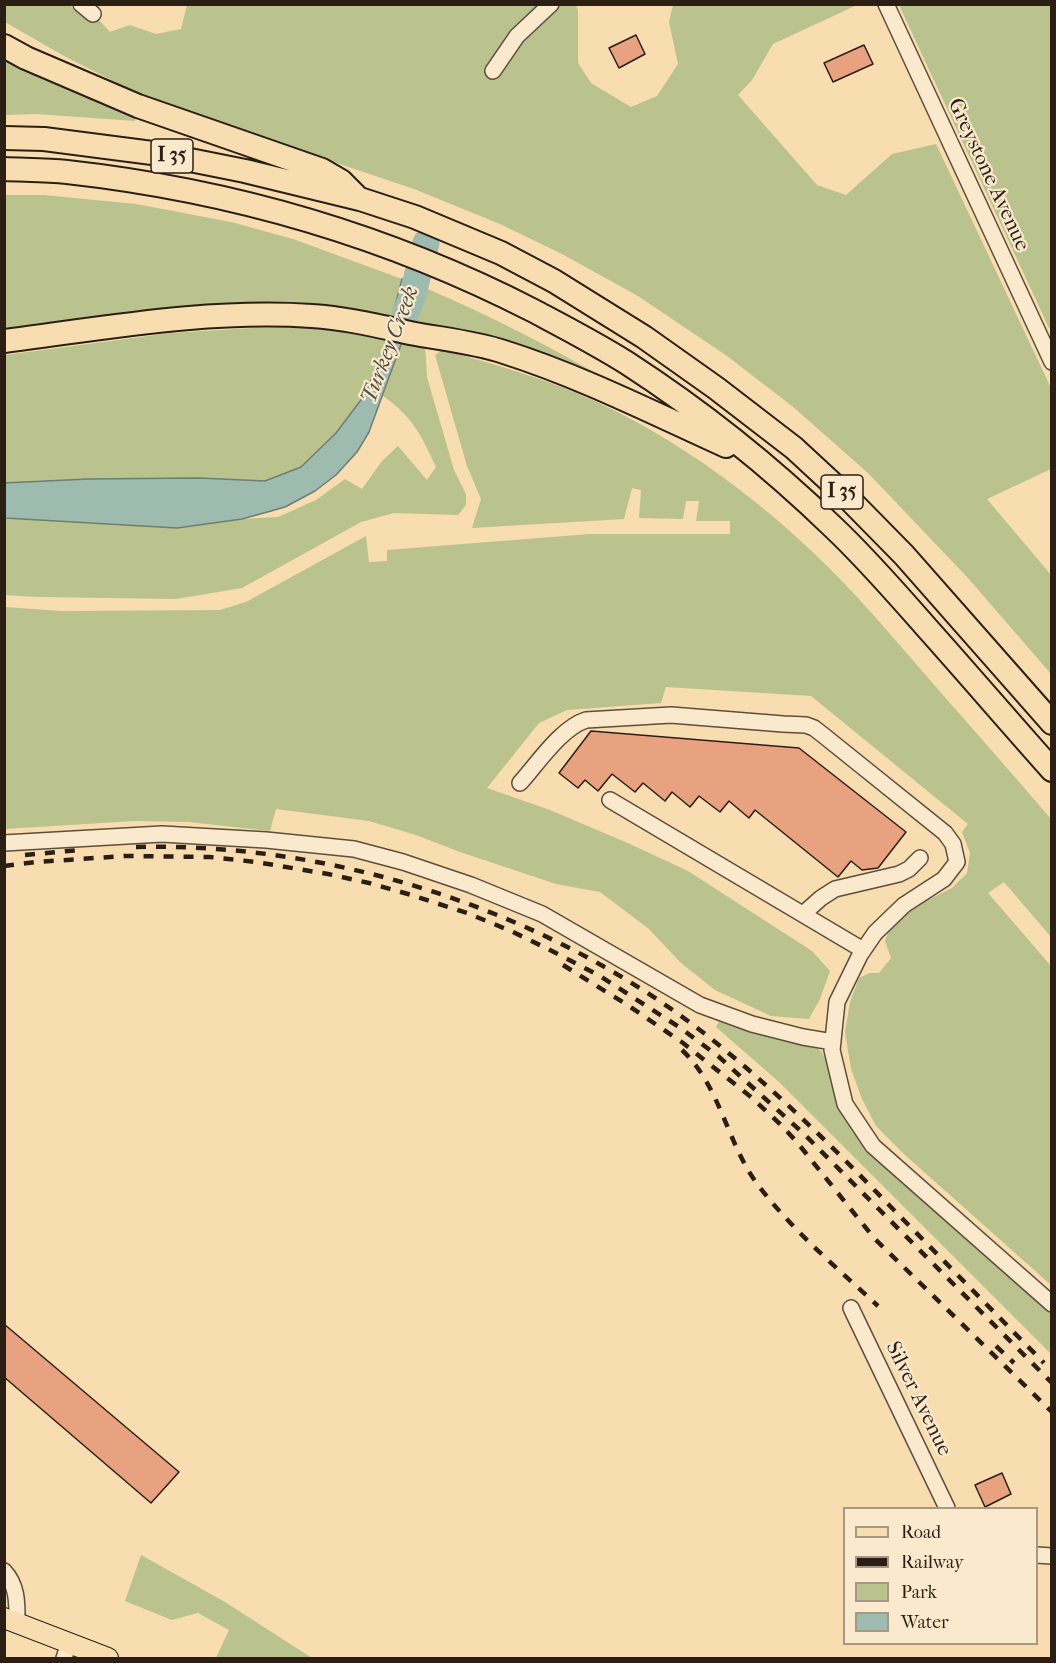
<!DOCTYPE html>
<html>
<head>
<meta charset="utf-8">
<style>
	body { margin:0 }
	#map { position:relative; width:1056px; height:1663px; overflow:hidden; background:#f7ddb0; font-family:"IM FELL French Canon",serif }
	canvas { display:block }
	.frame { position:absolute; inset:0; border:6px solid #2b1f15; pointer-events:none }
	.legend { position:absolute; left:843px; top:1507px; width:195px; height:138px; box-sizing:border-box; background:#fae9cc; border:2px solid #a79883; margin:0; padding:8px 10px; list-style:none; font-size:18px; color:#2b1f15 }
	.legend li { display:flex; align-items:center; gap:12px; height:30px }
	.legend b { width:30px; border:2px solid #a79883 }
</style>
</head>
<body>
<div id="map">
<canvas width="1056" height="1663"></canvas>
<div class="frame"></div>
<ul class="legend">
<li><b style="height:8px;background:#f7ddb0"></b>Road</li>
<li><b style="height:8px;background:#2b1f15"></b>Railway</li>
<li><b style="height:16px;background:#bac28d"></b>Park</li>
<li><b style="height:16px;background:#9ebbb0"></b>Water</li>
</ul>
</div>
<script>
const context = document.querySelector('canvas').getContext('2d');
context.lineJoin = 'round';
function fill(path, color) {
  context.fillStyle = color;
  context.fill(path, 'evenodd');
}
function trace(path, color, width, dash) {
  context.strokeStyle = color;
  context.lineWidth = width;
  context.lineCap = dash ? 'butt' : 'round';
  context.setLineDash(dash || []);
  context.stroke(path);
}
function write(font, color, halo, rows, align = 'center') {
  context.font = font + ' "IM FELL French Canon",serif';
  context.lineWidth = 4.5;
  context.setLineDash([]);
  context.textBaseline = 'middle';
  context.strokeStyle = halo;
  context.fillStyle = color;
  for (const [text, x, y, turn = 0] of rows) {
    context.save();
    context.translate(x, y);
    context.rotate((+turn || 0) * Math.PI / 180);
    context.textAlign = isNaN(turn) ? turn : align;
    if (halo) context.strokeText(text, 0, 0);
    context.fillText(text, 0, 0);
    context.restore();
  }
}
fill(new Path2D(`
	M 5,4 L 69,5 L 89,20 L 99,20 L 110,32 L 130,25 L 156,34 L 181,29 L 187,5 L 576,5 L 578,11 L 578,63 L 591,83 L 631,107 L 657,96 L 678,64 L 669,22 L 673,5 L 857,5 L 773,44 L 752,80 L 738,95 L 817,185 L 846,195 L 892,154 L 936,144 L 1051,388 L 1051,469 L 987,499 L 1051,575 L 1051,674 L 968,578 L 868,473 L 792,406 L 727,356 L 638,296 L 562,254 L 500,224 L 414,189 L 182,111 L 135,92 L 64,56 L 5,22 Z
	M 899,5 L 1051,5 L 1051,327 L 1049,328 Z
	M 4,57 L 137,115 L 135,121 L 37,114 L 5,115 Z
	M 4,195 L 44,195 L 136,204 L 231,222 L 293,239 L 402,279 L 392,318 L 5,334 Z
	M 423,287 C 489,315 552,347 614,384 L 454,330 L 412,320 Z
	M 308,327 L 389,340 L 364,396 L 336,433 L 301,467 L 265,481 L 199,478 L 88,479 L 5,483 L 5,355 L 171,333 L 253,328 Z
	M 403,339 L 425,345 L 427,377 L 454,470 L 466,494 L 466,505 L 458,515 L 394,513 L 361,522 L 242,588 L 176,599 L 37,597 L 5,595 L 4,518 L 177,528 L 242,519 L 278,517 L 316,500 L 345,479 L 362,489 L 382,461 L 398,446 L 427,480 L 436,467 C 421,435 413,417 383,396 Z
	M 442,350 C 494,364 548,379 597,402 C 695,448 784,518 857,597 C 884,626 909,656 935,686 C 974,730 1013,775 1051,819 L 1051,937 L 1004,882 L 988,893 L 1051,966 L 1051,1285 L 905,1155 L 876,1126 L 862,1099 L 851,1069 L 845,1032 L 850,1002 L 859,978 L 870,973 L 879,973 L 891,958 L 885,941 L 890,927 L 912,908 L 952,888 L 967,873 L 970,853 L 962,832 L 968,824 L 811,696 L 666,687 L 661,703 L 567,710 L 539,723 L 487,788 L 550,810 L 630,844 L 688,871 L 812,951 L 830,971 L 820,999 L 809,1019 L 771,1016 L 715,990 L 681,963 L 649,929 L 600,892 L 556,884 L 460,852 L 416,835 L 369,821 L 276,809 L 270,831 L 189,822 L 134,821 L 5,829 L 5,607 L 61,611 L 220,610 L 246,602 L 366,536 L 369,562 L 387,561 L 387,550 L 590,534 L 730,534 L 730,521 L 696,521 L 699,501 L 686,501 L 683,519 L 639,518 L 641,490 L 632,488 L 624,519 L 472,528 L 481,499 L 467,466 L 435,355 Z
	M 720,1020 L 814,1046 L 821,1051 L 878,1156 L 1051,1314 L 1051,1354 L 779,1082 L 716,1027 Z
	M 141,1555 L 225,1602 L 312,1658 L 216,1658 L 229,1630 L 198,1613 L 172,1620 L 125,1601 Z`), '#bac28d');
const water = new Path2D(`
	M 402,279 L 423,287 L 412,320 L 403,339 L 369,432 L 357,452 L 336,475 L 315,491 L 285,507 L 271,511 L 242,519 L 177,528 L 5,518 L 4,483 L 88,479 L 199,478 L 265,481 L 301,467 L 336,433 L 364,396 L 389,340 L 392,318 Z`);
fill(water, '#9ebbb0');
trace(water, '#707d72', 1.5);
trace(new Path2D(`
	M 404,318 L 412,297 L 426,243`), '#9ebbb0', 27);
const building = new Path2D(`
	M 636,35 L 645,54 L 619,68 L 609,48 Z
	M 864,45 L 873,64 L 833,82 L 824,63 Z
	M 591,731 L 799,748 L 906,832 L 878,868 L 862,870 L 851,861 L 838,877 L 755,810 L 749,818 L 729,801 L 720,812 L 699,796 L 690,807 L 672,792 L 665,801 L 643,783 L 635,792 L 612,774 L 598,791 L 585,780 L 578,788 L 559,773 Z
	M 4,1324 L 179,1472 L 151,1503 L 4,1377 Z
	M 1002,1473 L 1011,1494 L 985,1507 L 975,1485 Z`);
fill(building, '#e9a280');
trace(building, '#2b1f15', 1.5);
const minor = new Path2D(`
	M 81,4 L 93,14
	M 886,4 L 1052,362
	M 493,71 L 517,36 L 551,4
	M 520,783 C 538,763 561,728 586,720 L 671,715 L 783,724 L 806,725 L 814,728 L 823,735 L 945,833 L 953,844 L 957,862 L 944,879 L 904,905 L 875,933 L 860,955 L 837,1002 L 832,1050 L 845,1104 L 873,1146 L 1052,1304
	M 610,800 L 863,950
	M 4,843 L 162,834 L 266,840 L 354,849 L 403,862 L 471,885 L 542,914 L 700,1005 L 752,1024 L 803,1037 L 833,1042
	M 803,914 L 821,898 L 835,889 L 899,874 L 909,869 L 920,858
	M 851,1308 L 947,1508
	M 1036,1555 L 1052,1556
	M 4,1571 C 18,1586 17,1604 17,1623
	M 64,1658 L 69,1643`);
const major = new Path2D(`
	M 4,1618 L 108,1658`);
const highway = new Path2D(`
	M 4,46 L 26,58 L 138,106 L 322,170 L 341,181 L 355,195
	M 4,138 L 44,139 L 160,154 L 245,171 L 360,199 L 415,217 L 501,253 L 554,281 L 644,337 L 716,388 L 794,448 L 847,497 L 904,555 L 1052,723
	M 4,169 C 25,170 47,170 67,172 C 230,190 388,236 534,311 C 566,328 597,344 627,363 C 701,411 770,466 833,527 C 867,559 897,594 927,628 C 969,675 1010,723 1052,770
	M 4,341 C 106,328 209,309 312,316 C 345,318 378,326 410,333 C 441,339 474,342 504,352 C 580,376 653,413 726,446`);
trace(minor, '#5e4e3c', 18);
trace(major, '#2b1f15', 22);
trace(highway, '#2b1f15', 26);
trace(minor, '#fae9cc', 15);
trace(major, '#f7ddb0', 20);
trace(highway, '#f7ddb0', 22);
trace(new Path2D(`
	M 136,847 C 331,842 540,909 696,1027 C 765,1080 827,1141 888,1204 C 940,1257 992,1310 1044,1363
	M 25,855 L 79,850
	M 4,866 L 36,862 L 125,856 L 210,857 L 256,862 L 328,874 L 369,883 L 408,894 L 467,913 L 511,931 L 548,949 L 600,976 L 679,1027 L 718,1056 L 803,1133 L 1052,1383
	M 563,965 L 629,1006 L 683,1043 L 751,1097 L 780,1124 L 796,1141 L 874,1238 L 1052,1412
	M 682,1050 C 721,1087 727,1144 758,1185 C 792,1230 837,1268 878,1306
	M 996,1346 L 1014,1363`), '#2b1f15', 4.5, [10, 10]);
for (const [x, y, w] of [
	[172,156,42],
	[842,492,42]
]) {
  const box = new Path2D();
  box.roundRect(x - w / 2, y - 17, w, 34, 4.5);
  context.fillStyle = '#fae9cc';
  context.fill(box);
  trace(box, '#2b1f15', 1.5);
}
write('bold 20px', '#2b1f15', null, [
	["I 35",172,156],
	["I 35",842,492]
]);
write('21px', '#2b1f15', '#fae9cc', [
	["Greystone Avenue",988,175,65],
	["Silver Avenue",918,1399,64]
]);
write('italic 22px', '#4e4e44', '#fae9cc', [
	["Turkey Creek",391,345,-69]
]);
</script>
</body>
</html>
